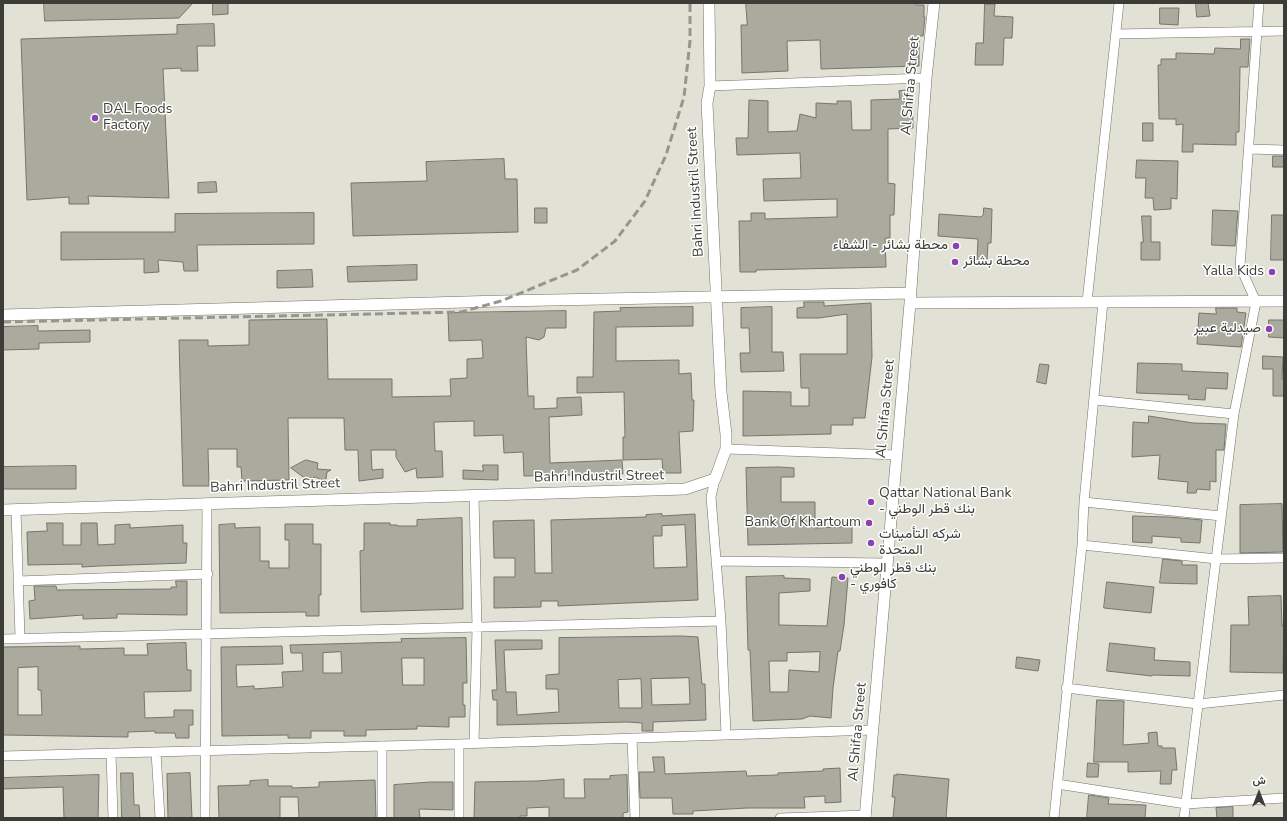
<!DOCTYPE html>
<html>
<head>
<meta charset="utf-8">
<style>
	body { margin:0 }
	#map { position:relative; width:1287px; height:821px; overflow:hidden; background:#e2e1d5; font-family:"Nunito Sans",Vazirmatn,sans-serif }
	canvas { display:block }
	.frame { position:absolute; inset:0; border:4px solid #3d3d38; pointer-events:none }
	.north { position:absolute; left:1239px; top:773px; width:40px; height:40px; -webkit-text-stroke:3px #fff; paint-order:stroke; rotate:0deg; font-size:11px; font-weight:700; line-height:16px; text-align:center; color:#3d3d38 }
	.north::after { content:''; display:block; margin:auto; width:14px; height:18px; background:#3d3d38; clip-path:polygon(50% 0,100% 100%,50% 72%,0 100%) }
</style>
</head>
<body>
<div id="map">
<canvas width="1287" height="821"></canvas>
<div class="frame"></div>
<div class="north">ش</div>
</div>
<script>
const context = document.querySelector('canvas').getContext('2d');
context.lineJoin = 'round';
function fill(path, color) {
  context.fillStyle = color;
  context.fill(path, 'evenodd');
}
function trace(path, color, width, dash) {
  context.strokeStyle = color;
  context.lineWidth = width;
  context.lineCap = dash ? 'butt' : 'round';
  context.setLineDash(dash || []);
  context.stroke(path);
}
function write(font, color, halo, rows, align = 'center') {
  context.font = font + ' "Nunito Sans",Vazirmatn,sans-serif';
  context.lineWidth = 3;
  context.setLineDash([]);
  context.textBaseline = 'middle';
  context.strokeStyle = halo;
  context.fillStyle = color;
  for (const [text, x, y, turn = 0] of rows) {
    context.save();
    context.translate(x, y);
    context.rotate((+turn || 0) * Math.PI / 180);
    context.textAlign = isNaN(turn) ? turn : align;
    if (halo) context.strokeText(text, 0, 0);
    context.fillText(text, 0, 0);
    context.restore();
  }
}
const building = new Path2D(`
	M 44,3 L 193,3 L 179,18 L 45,21 Z
	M 213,3 L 228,3 L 228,14 L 213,15 Z
	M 746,3 L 916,3 L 916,5 L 924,5 L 924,17 L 925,17 L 923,36 L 919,36 L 919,66 L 821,69 L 820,40 L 787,41 L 788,71 L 742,73 L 741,25 L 747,25 Z
	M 1196,3 L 1208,3 L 1210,16 L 1197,17 Z
	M 985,4 L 995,4 L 994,16 L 1013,17 L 1012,38 L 1004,38 L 1003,65 L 975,65 L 976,43 L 983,43 Z
	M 1160,8 L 1179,8 L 1178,25 L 1160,24 Z
	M 214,24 L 215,46 L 197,46 L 198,71 L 181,71 L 181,68 L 163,69 L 169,198 L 88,196 L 89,204 L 69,204 L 69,197 L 27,200 L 21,39 L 177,34 L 177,25 Z
	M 1241,39 L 1250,39 L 1249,52 L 1248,67 L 1240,67 L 1239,132 L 1236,132 L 1236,145 L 1193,144 L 1193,152 L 1182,152 L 1183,124 L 1176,125 L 1176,119 L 1159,119 L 1158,65 L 1161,65 L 1161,59 L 1176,59 L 1176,53 L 1214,54 L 1215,48 L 1240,49 Z
	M 912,90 L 913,128 L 888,129 L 888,183 L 895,184 L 894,215 L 890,215 L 890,238 L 885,238 L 886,267 L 756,270 L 756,272 L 740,272 L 739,221 L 751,221 L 751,213 L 765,213 L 765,219 L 837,217 L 837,199 L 764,201 L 763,179 L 801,178 L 800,153 L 737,155 L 736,138 L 748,138 L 749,100 L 768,101 L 768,132 L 797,131 L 800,114 L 816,118 L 816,103 L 837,104 L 837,101 L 851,101 L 852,130 L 871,130 L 871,100 L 900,99 L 899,91 Z
	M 1143,123 L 1153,123 L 1153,141 L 1143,141 Z
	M 1273,156 L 1284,156 L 1284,167 L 1273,167 Z
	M 504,159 L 505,179 L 517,179 L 518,232 L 353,236 L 351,183 L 427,181 L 426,162 Z
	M 1137,160 L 1178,161 L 1177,199 L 1171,198 L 1171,209 L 1154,210 L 1153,198 L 1145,198 L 1146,178 L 1136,178 Z
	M 216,182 L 217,192 L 198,193 L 198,183 Z
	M 535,208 L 547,208 L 547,223 L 535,223 Z
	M 984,208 L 992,209 L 991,243 L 988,243 L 987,260 L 977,260 L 978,239 L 938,236 L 939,214 L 981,217 L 983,215 Z
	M 1213,210 L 1238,211 L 1235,246 L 1212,245 Z
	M 314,213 L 314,244 L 197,245 L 198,271 L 184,271 L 183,262 L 158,260 L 159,272 L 144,273 L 144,259 L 61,260 L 61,232 L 175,232 L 175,214 Z
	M 1272,215 L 1284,215 L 1284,260 L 1271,260 Z
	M 1142,216 L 1151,216 L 1151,242 L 1160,242 L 1160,260 L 1141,260 L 1141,242 L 1143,242 Z
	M 417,265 L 417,280 L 348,282 L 347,267 Z
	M 312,270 L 313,287 L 277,288 L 277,271 Z
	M 804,302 L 824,302 L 824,306 L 871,303 L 872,357 L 865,418 L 853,418 L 853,425 L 831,425 L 831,434 L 743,436 L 743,391 L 791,392 L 791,406 L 809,406 L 809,388 L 801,388 L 800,354 L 847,354 L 847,314 L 819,318 L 797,318 L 797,308 L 804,307 Z
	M 693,307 L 693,326 L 616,327 L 616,361 L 679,360 L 679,374 L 691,373 L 692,400 L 694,400 L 693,431 L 679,432 L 681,473 L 663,473 L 662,459 L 623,460 L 623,437 L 625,437 L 624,392 L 577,393 L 577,377 L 593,377 L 594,312 L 621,311 L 620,308 Z
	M 772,307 L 772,352 L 783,352 L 784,371 L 741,372 L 740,353 L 750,353 L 749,328 L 741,328 L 741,308 Z
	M 1216,308 L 1237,308 L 1237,312 L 1246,313 L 1241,347 L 1197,344 L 1199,313 L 1216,314 Z
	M 566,311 L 566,328 L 546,328 L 544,337 L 539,340 L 526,337 L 528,396 L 534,396 L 534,409 L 557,408 L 557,398 L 581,397 L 582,415 L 549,417 L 550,463 L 622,460 L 623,474 L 524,476 L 523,452 L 504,453 L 503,435 L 474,436 L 474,421 L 434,422 L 435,451 L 442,451 L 443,477 L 417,478 L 416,468 L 405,472 L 396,457 L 396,450 L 371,450 L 372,470 L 383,469 L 383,478 L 359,481 L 358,450 L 345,450 L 344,418 L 288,418 L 289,480 L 242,481 L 241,467 L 237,467 L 237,449 L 208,449 L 209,486 L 183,486 L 179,340 L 208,340 L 208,346 L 249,345 L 249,320 L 327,319 L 328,379 L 392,379 L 392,397 L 451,396 L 450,379 L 467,378 L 467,359 L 483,358 L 482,340 L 449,341 L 448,313 Z
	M 1269,320 L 1284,320 L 1284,338 L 1269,337 Z
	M 38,326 L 38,331 L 90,330 L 90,342 L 39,343 L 39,349 L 3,350 L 3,327 Z
	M 1263,356 L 1283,357 L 1282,379 L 1284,379 L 1284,396 L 1273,396 L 1273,369 L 1263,369 Z
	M 1138,363 L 1182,364 L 1182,371 L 1228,373 L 1227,389 L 1206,388 L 1205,400 L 1188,399 L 1189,395 L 1137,393 Z
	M 1040,364 L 1049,365 L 1046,384 L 1037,382 Z
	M 1149,416 L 1193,423 L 1226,424 L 1224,450 L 1216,450 L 1216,482 L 1210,481 L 1210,490 L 1197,489 L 1196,493 L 1187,493 L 1188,482 L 1158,479 L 1160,455 L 1132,457 L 1133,422 L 1148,423 Z
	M 306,460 L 318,463 L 317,469 L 331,470 L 327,472 L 326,479 L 321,480 L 316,477 L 306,479 L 291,468 Z
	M 483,465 L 498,465 L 498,480 L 463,479 L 463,470 L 483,471 Z
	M 76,466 L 76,489 L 3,489 L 3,467 Z
	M 780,467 L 794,468 L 794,477 L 781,477 L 781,502 L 815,502 L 815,528 L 841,527 L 841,522 L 852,522 L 852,543 L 748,545 L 746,468 Z
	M 1282,504 L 1283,552 L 1240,553 L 1240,505 Z
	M 662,514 L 662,516 L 695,514 L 698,600 L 558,606 L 558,601 L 541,601 L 541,607 L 494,608 L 494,577 L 515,577 L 515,558 L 494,558 L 493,521 L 534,520 L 535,573 L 552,573 L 551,520 L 646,517 L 646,515 ZM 685,525 L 687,567 L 654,568 L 653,536 L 662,536 L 662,526 Z
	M 1133,516 L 1168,517 L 1202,520 L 1200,543 L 1181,542 L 1181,538 L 1152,536 L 1152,543 L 1133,542 Z
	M 462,518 L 463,609 L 361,612 L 360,551 L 364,550 L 364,523 L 390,523 L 390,525 L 397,525 L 397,526 L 417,526 L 417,520 Z
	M 47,523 L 63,523 L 63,545 L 81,545 L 81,523 L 97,523 L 98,545 L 115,544 L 115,525 L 130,524 L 130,528 L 183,525 L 183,543 L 187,543 L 186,563 L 99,566 L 82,567 L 82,564 L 28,565 L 27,532 L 47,531 Z
	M 235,524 L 235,528 L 260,527 L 260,561 L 269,561 L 269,568 L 289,568 L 289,540 L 285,540 L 285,524 L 313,524 L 313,544 L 321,544 L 321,595 L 319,595 L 319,616 L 306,616 L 306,612 L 220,613 L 219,525 Z
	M 1163,559 L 1182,561 L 1182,565 L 1197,565 L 1197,584 L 1160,583 Z
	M 784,576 L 784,578 L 810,579 L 810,591 L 779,593 L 779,625 L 827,626 L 832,577 L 848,578 L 844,625 L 840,651 L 838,651 L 833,688 L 831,718 L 810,716 L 802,719 L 753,721 L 750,650 L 748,650 L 746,577 ZM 820,652 L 819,672 L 789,670 L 788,692 L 770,692 L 769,661 L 787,661 L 787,653 Z
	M 176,581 L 187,581 L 187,615 L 117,614 L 117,618 L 83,619 L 83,615 L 30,619 L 29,601 L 35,600 L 34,586 L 56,586 L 57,590 L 171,589 L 171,587 L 176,587 Z
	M 1107,582 L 1154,587 L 1151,613 L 1104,608 Z
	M 1281,596 L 1282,626 L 1284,626 L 1283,673 L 1230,672 L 1231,625 L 1249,625 L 1248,597 Z
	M 682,636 L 698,637 L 702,684 L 705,684 L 706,720 L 653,722 L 653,731 L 642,731 L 642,723 L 627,722 L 497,725 L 497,700 L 493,700 L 492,690 L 497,690 L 495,640 L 542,640 L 542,649 L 504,650 L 506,692 L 516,692 L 517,715 L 559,712 L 558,689 L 546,689 L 546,675 L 559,674 L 559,638 ZM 689,678 L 690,704 L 652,705 L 651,679 ZM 641,679 L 642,708 L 619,708 L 618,680 Z
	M 466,638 L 467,683 L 463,683 L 463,705 L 465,705 L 465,717 L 449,717 L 449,727 L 417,726 L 417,729 L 366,730 L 366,736 L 344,736 L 344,731 L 311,731 L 311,738 L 288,738 L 288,735 L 222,736 L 221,647 L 282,646 L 283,664 L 236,665 L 237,687 L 254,686 L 254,689 L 283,687 L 282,672 L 303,671 L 302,653 L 291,653 L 290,645 L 402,642 L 401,639 ZM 341,652 L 342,673 L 323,673 L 323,653 ZM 402,658 L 424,658 L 424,685 L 403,685 Z
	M 186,643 L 187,670 L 191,670 L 191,691 L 144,692 L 145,718 L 174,717 L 174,710 L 193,710 L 193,725 L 189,725 L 189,738 L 176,738 L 175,733 L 155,733 L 155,731 L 128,732 L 128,737 L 3,735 L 3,647 L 80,646 L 80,649 L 124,648 L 124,655 L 148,655 L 147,644 ZM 38,667 L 38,690 L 41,690 L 42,715 L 18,715 L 18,668 Z
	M 1110,643 L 1155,648 L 1154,660 L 1190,662 L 1190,676 L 1152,675 L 1152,676 L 1107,671 Z
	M 1017,657 L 1040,660 L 1038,671 L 1016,668 Z
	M 1097,700 L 1124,701 L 1123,745 L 1149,743 L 1148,733 L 1157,732 L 1158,746 L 1162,746 L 1162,748 L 1175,748 L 1177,770 L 1172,770 L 1171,784 L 1160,784 L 1161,771 L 1128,772 L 1128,762 L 1094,762 Z
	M 653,757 L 664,757 L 665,774 L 746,771 L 747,776 L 778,775 L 778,773 L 823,771 L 823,769 L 840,768 L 841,802 L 825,803 L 825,796 L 804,797 L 805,808 L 747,808 L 693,811 L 693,814 L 673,814 L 672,798 L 640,798 L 639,772 L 654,772 Z
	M 1088,763 L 1099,764 L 1098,777 L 1087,777 Z
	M 121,773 L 133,773 L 134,805 L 139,805 L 140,818 L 122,818 Z
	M 190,773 L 192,818 L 168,818 L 167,774 Z
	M 897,774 L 949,779 L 946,818 L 893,818 L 895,797 L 892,797 L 894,775 L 897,775 Z
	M 99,775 L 98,818 L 64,818 L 63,787 L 3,789 L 3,778 Z
	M 627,775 L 628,812 L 623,813 L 623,818 L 549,818 L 549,807 L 527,808 L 527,816 L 520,816 L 520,818 L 474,818 L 475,782 L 537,781 L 564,779 L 564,798 L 585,798 L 584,779 L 610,779 L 610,776 Z
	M 268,780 L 268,786 L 292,786 L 292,788 L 319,787 L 319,782 L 375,780 L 376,818 L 299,818 L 298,797 L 280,797 L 280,818 L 219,818 L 218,786 L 250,785 L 250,781 Z
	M 431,782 L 453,782 L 453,810 L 419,809 L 420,818 L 394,818 L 394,785 Z
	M 1089,795 L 1109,798 L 1108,804 L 1146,805 L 1145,818 L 1087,818 Z
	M 1233,807 L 1233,818 L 1217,818 L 1216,808 Z`);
fill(building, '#abaa9f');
trace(building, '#76756a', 1);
const minor = new Path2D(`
	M 1116,34 L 1284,31
	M 710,86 L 926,78
	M 1249,149 L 1284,150
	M 1087,302 L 1119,3
	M 1095,400 L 1234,414
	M 726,449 L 897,455
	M 715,479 L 711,497 L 721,621 L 726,734
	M 1084,502 L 1221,516
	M 16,509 L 20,638
	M 1082,545 L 1217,559 L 1284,558
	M 716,561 L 887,563
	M 18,581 L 208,574
	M 3,639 L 721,621
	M 1066,688 L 1198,704 L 1284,695
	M 632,738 L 635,818
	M 474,743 L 477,628 L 474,495
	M 459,744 L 459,818
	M 382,746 L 382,818
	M 156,752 L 160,818
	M 111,753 L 113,818
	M 3,756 L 459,744 L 873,730
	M 1057,784 L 1186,804 L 1284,798
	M 205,818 L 207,503
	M 780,818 L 866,815
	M 1054,818 L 1082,545 L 1084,502 L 1103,302
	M 1184,818 L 1234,414 L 1256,302 L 1240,266 L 1259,3`);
const tertiary = new Path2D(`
	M 910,303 L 1284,301
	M 3,315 L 501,301 L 910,293
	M 3,510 L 685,489 L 715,479 L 726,449 L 726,434 L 721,392 L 707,103 L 710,86 L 709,3
	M 865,818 L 910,303 L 926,78 L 934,3`);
trace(minor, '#727166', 10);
trace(tertiary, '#727166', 12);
trace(minor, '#fff', 9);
trace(tertiary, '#fff', 11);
trace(new Path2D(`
	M 3,322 L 461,312 L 501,301 L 577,270 L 615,241 L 645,201 L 666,155 L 684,97 L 690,41 L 690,3`), '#97968e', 3, [8, 4]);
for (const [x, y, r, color] of [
	[95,118,4,"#8d40b1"],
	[956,246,4,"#8d40b1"],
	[955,262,4,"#8d40b1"],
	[1272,272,4,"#8d40b1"],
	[1269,329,4,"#8d40b1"],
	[871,502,4,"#8d40b1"],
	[869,523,4,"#8d40b1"],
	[871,543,4,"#8d40b1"],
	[842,577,4,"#8d40b1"]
]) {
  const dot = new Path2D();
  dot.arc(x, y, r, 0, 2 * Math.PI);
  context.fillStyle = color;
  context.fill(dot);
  trace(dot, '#fff', 1.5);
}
write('14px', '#3d3d38', '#fff', [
	["Al Shifaa Street",911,86,-85],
	["Bahri Industril Street",696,192,-93],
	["Al Shifaa Street",886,409,-85],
	["Bahri Industril Street",599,477,-1],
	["Bahri Industril Street",275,486,-2],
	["Al Shifaa Street",858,732,-85]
]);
write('14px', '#3d3d38', '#fff', [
	["DAL Foods",103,110],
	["Factory",103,126],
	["محطة بشائر - الشفاء",948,246,"right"],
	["محطة بشائر",963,262],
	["Yalla Kids",1264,272,"right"],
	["صيدلية عبير",1261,329,"right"],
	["Qattar National Bank",879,494],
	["- بنك قطر الوطني",879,510],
	["Bank Of Khartoum",861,523,"right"],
	["شركه التأمينات",879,535],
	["المتحدة",879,551],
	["بنك قطر الوطني",850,569],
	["- كافوري",850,585]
], 'left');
</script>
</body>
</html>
